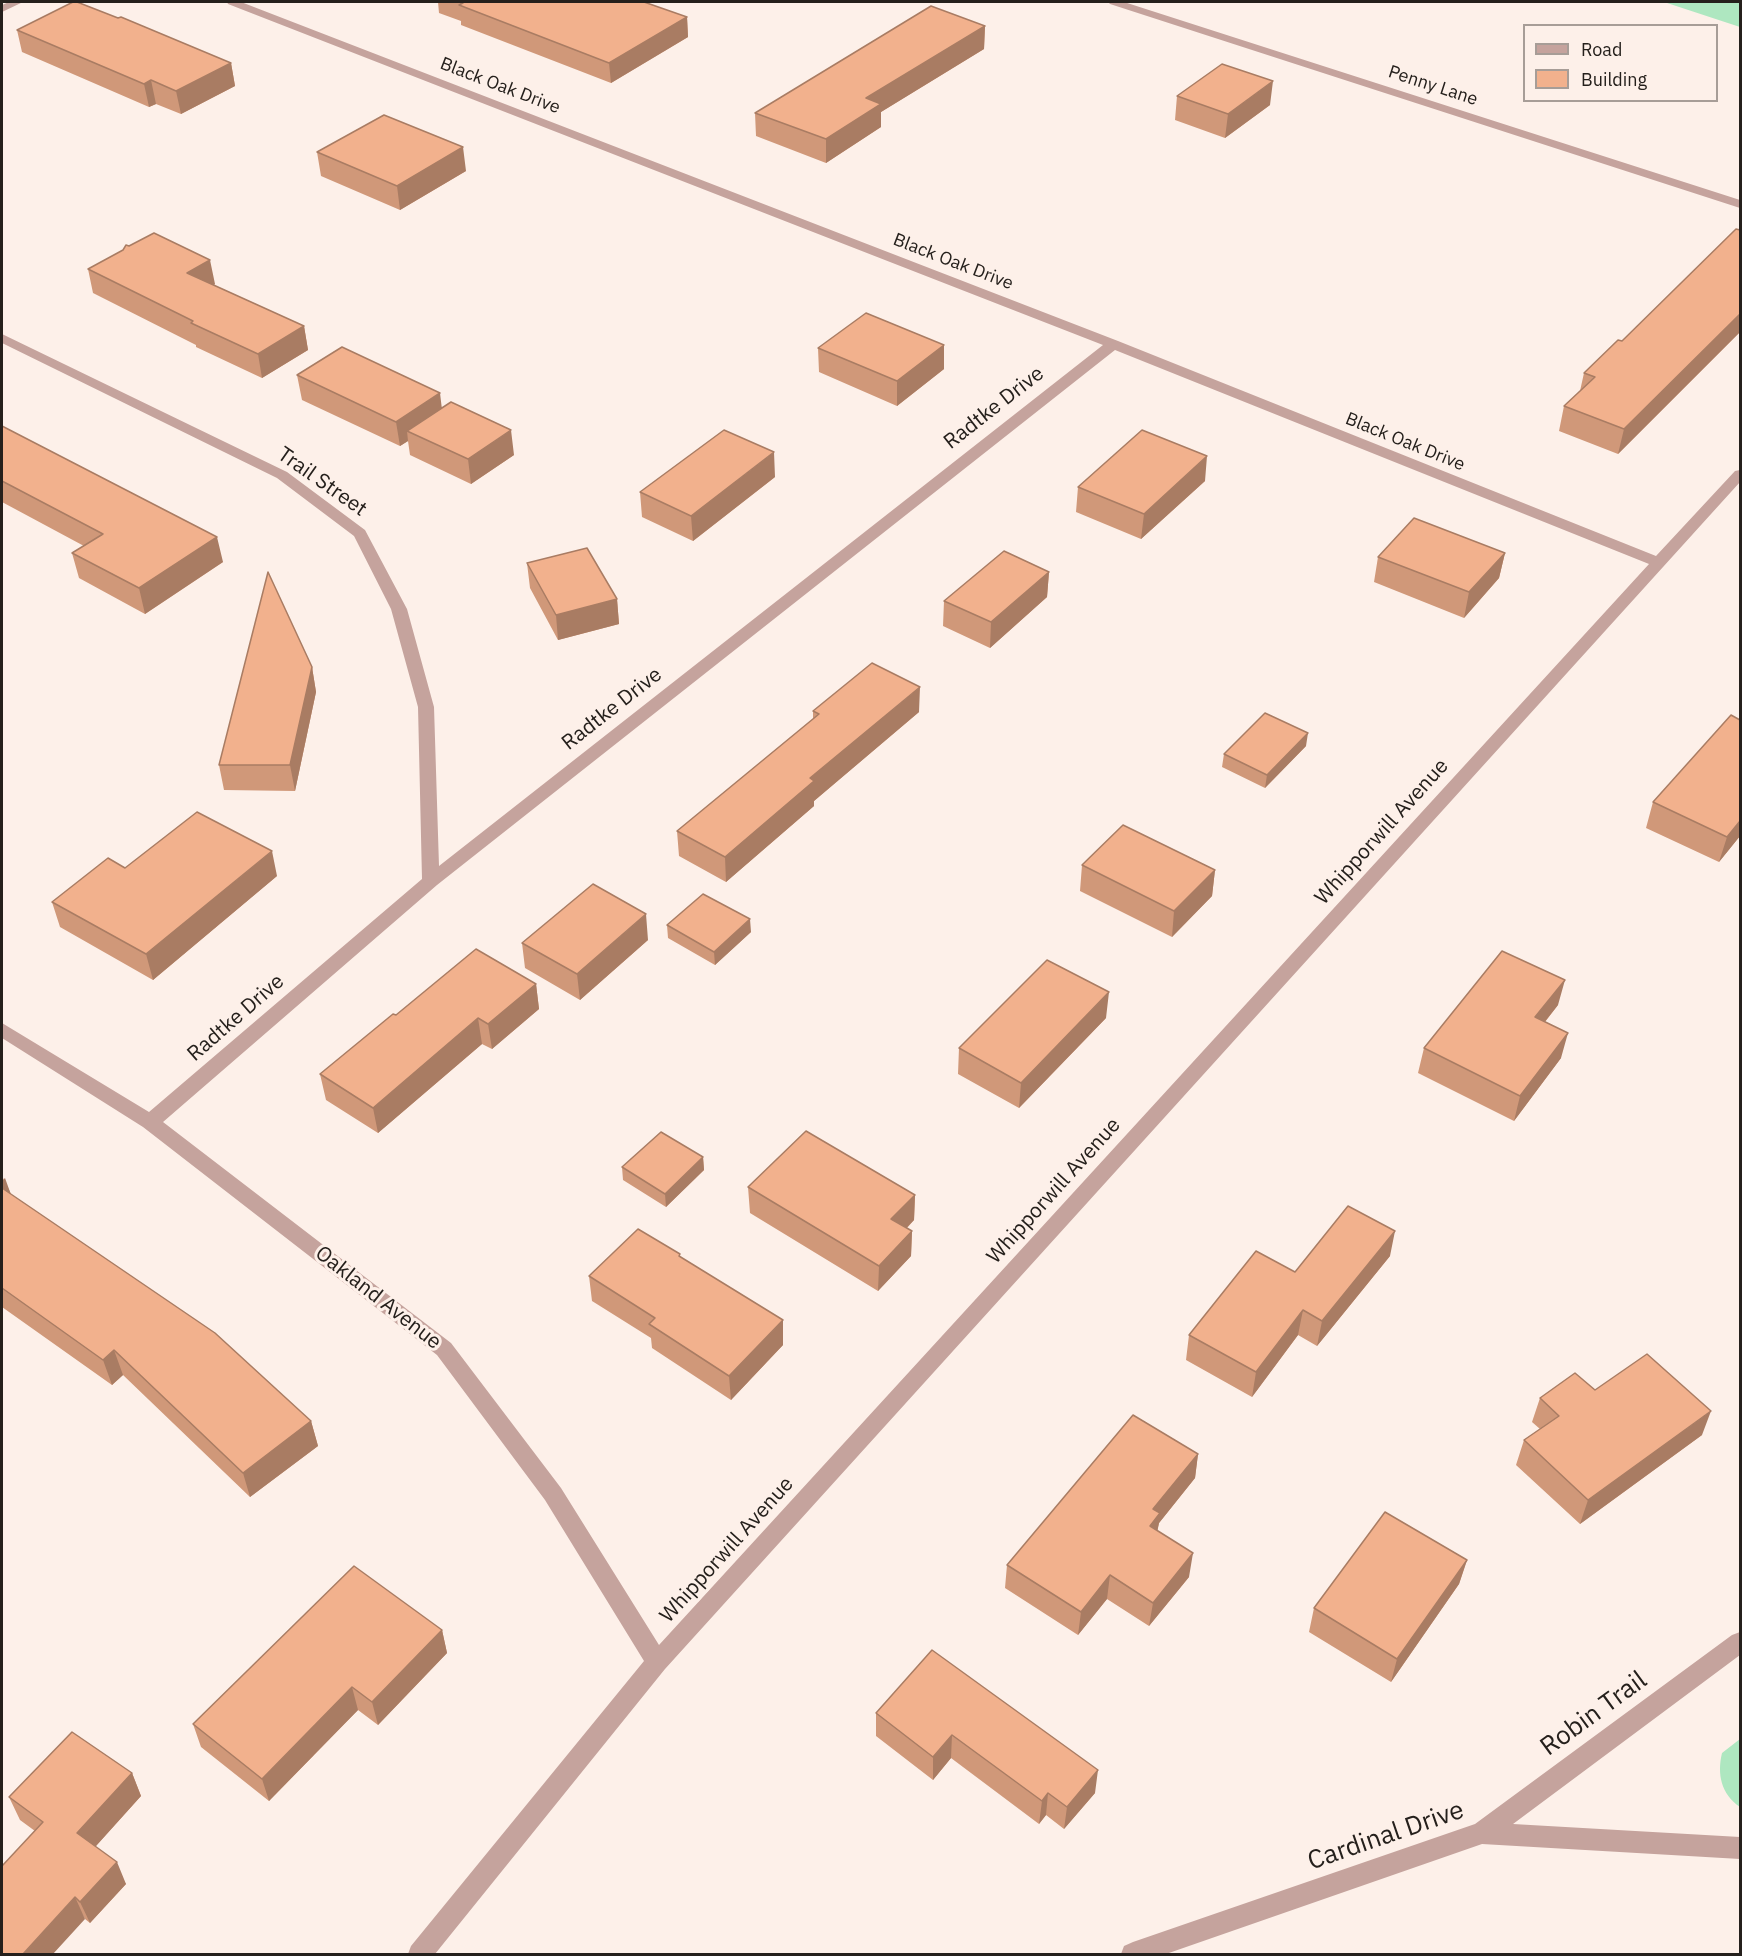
<!DOCTYPE html>
<html>
<head>
<meta charset="utf-8">
<style>
	body { margin:0 }
	#map { position:relative; width:1742px; height:1956px; overflow:hidden; background:#fdf0e9; font-family:"IBM Plex Sans",sans-serif }
	canvas { display:block }
	.frame { position:absolute; inset:0; border:3px solid #25201c; pointer-events:none }
	.legend { position:absolute; left:1523px; top:24px; width:195px; height:78px; box-sizing:border-box; background:#fdf0e9; border:2px solid #a79d97; margin:0; padding:8px 10px; list-style:none; font-size:18px; color:#25201c }
	.legend li { display:flex; align-items:center; gap:12px; height:30px }
	.legend b { width:30px; border:2px solid #a79d97 }
</style>
</head>
<body>
<div id="map">
<canvas width="1742" height="1956"></canvas>
<div class="frame"></div>
<ul class="legend">
<li><b style="height:8px;background:#c5a39d"></b>Road</li>
<li><b style="height:16px;background:#f2b18d"></b>Building</li>
</ul>
</div>
<script>
const context = document.querySelector('canvas').getContext('2d');
context.lineJoin = 'round';
function fill(path, color) {
  context.fillStyle = color;
  context.fill(path, 'evenodd');
}
function trace(path, color, width, dash) {
  context.strokeStyle = color;
  context.lineWidth = width;
  context.lineCap = dash ? 'butt' : 'round';
  context.setLineDash(dash || []);
  context.stroke(path);
}
function write(font, color, halo, rows, align = 'center') {
  context.font = font + ' "IBM Plex Sans",sans-serif';
  context.lineWidth = 6;
  context.setLineDash([]);
  context.textBaseline = 'middle';
  context.strokeStyle = halo;
  context.fillStyle = color;
  for (const [text, x, y, turn = 0] of rows) {
    context.save();
    context.translate(x, y);
    context.rotate((+turn || 0) * Math.PI / 180);
    context.textAlign = isNaN(turn) ? turn : align;
    if (halo) context.strokeText(text, 0, 0);
    context.fillText(text, 0, 0);
    context.restore();
  }
}
fill(new Path2D(`
	M 1664,2 L 1740,2 L 1740,27 Z
	M 1740,1739 L 1740,1807 C 1721,1794 1717,1774 1722,1753 Z`), '#aee7c0');
fill(new Path2D(`
	M 9,2 L 23,2 L 2,12 L 2,5 Z
	M 227,2 L 241,2 L 1118,341 L 1656,556 L 1735,471 L 1740,470 L 1740,482 L 665,1669 L 435,1954 L 408,1954 L 411,1946 L 644,1661 L 545,1500 L 437,1355 L 143,1127 L 2,1038 L 2,1023 L 149,1112 L 422,879 L 418,707 L 391,609 L 354,536 L 277,478 L 2,343 L 2,334 L 287,472 L 365,530 L 407,609 L 434,707 L 439,866 L 1103,345 L 228,4 ZM 1115,350 L 1649,564 L 659,1645 L 561,1488 L 451,1343 L 163,1122 L 437,885 Z
	M 1108,2 L 1124,2 L 1740,200 L 1740,208 L 1110,4 Z
	M 1740,1632 L 1740,1655 L 1513,1824 L 1740,1837 L 1740,1859 L 1482,1844 L 1166,1954 L 1121,1954 L 1124,1946 L 1133,1942 L 1475,1824 L 1732,1635 Z`), '#c5a39d');
fill(new Path2D(`
	M 438,2 L 644,2 L 687,17 L 688,37 L 611,83 L 461,25 L 461,21 L 439,13 Z
	M 985,26 L 984,49 L 881,112 L 881,127 L 826,163 L 756,136 L 755,113 Z
	M 17,30 L 231,63 L 235,86 L 181,114 L 156,104 L 149,107 L 22,52 Z
	M 1177,96 L 1270,105 L 1225,138 L 1175,120 Z
	M 317,152 L 466,171 L 400,210 L 321,176 Z
	M 1740,230 L 1740,332 L 1618,454 L 1559,431 L 1564,406 L 1580,391 L 1584,373 L 1622,341 Z
	M 88,269 L 215,284 L 214,285 L 304,326 L 308,350 L 262,378 L 196,347 L 196,345 L 93,293 Z
	M 944,345 L 944,369 L 897,406 L 819,372 L 818,348 Z
	M 297,375 L 442,407 L 514,455 L 471,484 L 410,455 L 408,441 L 400,446 L 302,400 Z
	M 2,426 L 223,562 L 145,614 L 79,578 L 72,553 L 84,546 L 2,502 Z
	M 775,477 L 693,541 L 642,517 L 640,492 Z
	M 1205,481 L 1141,539 L 1076,512 L 1078,487 Z
	M 1505,553 L 1499,578 L 1464,618 L 1374,582 L 1378,557 Z
	M 527,563 L 617,599 L 619,624 L 558,640 L 530,588 Z
	M 1049,572 L 1047,597 L 990,648 L 943,626 L 944,601 Z
	M 312,667 L 316,692 L 295,791 L 224,790 L 219,765 Z
	M 813,711 L 919,712 L 814,801 L 814,806 L 726,882 L 679,856 L 677,831 L 813,719 Z
	M 1306,746 L 1265,788 L 1222,767 L 1224,754 Z
	M 1653,802 L 1740,836 L 1719,862 L 1646,828 Z
	M 1082,865 L 1215,870 L 1212,896 L 1172,937 L 1080,891 Z
	M 277,876 L 153,980 L 60,927 L 52,902 Z
	M 667,925 L 751,932 L 715,965 L 668,938 Z
	M 648,940 L 580,1000 L 525,968 L 522,943 Z
	M 536,984 L 539,1009 L 492,1049 L 482,1044 L 378,1133 L 326,1100 L 320,1074 L 396,1015 Z
	M 1558,1005 L 1545,1022 L 1561,1058 L 1514,1121 L 1418,1073 L 1424,1048 Z
	M 1106,1018 L 1019,1108 L 958,1074 L 959,1048 Z
	M 703,1157 L 704,1170 L 666,1207 L 623,1180 L 622,1167 Z
	M 2,1176 L 11,1194 L 311,1421 L 318,1446 L 250,1497 L 123,1375 L 112,1385 L 2,1307 Z
	M 748,1187 L 915,1195 L 914,1220 L 907,1228 L 912,1231 L 911,1256 L 878,1291 L 750,1213 Z
	M 1390,1256 L 1317,1346 L 1298,1335 L 1252,1397 L 1186,1360 L 1189,1335 L 1295,1272 Z
	M 681,1257 L 783,1345 L 731,1400 L 652,1348 L 651,1338 L 592,1301 L 589,1276 Z
	M 1595,1390 L 1702,1435 L 1580,1524 L 1516,1465 L 1524,1440 L 1540,1429 L 1532,1422 L 1540,1398 Z
	M 1198,1454 L 1195,1478 L 1159,1523 L 1157,1531 L 1189,1577 L 1149,1626 L 1107,1599 L 1078,1635 L 1005,1588 L 1007,1565 Z
	M 1467,1560 L 1459,1584 L 1391,1682 L 1309,1632 L 1314,1608 Z
	M 442,1630 L 447,1653 L 378,1725 L 358,1710 L 269,1801 L 201,1747 L 193,1724 Z
	M 932,1650 L 1095,1793 L 1064,1829 L 1046,1815 L 1039,1824 L 951,1758 L 933,1780 L 876,1736 L 876,1713 Z
	M 132,1773 L 141,1796 L 95,1847 L 126,1884 L 90,1923 L 85,1919 L 35,1831 L 20,1820 L 9,1797 Z`), '#d09879');
fill(new Path2D(`
	M 687,17 L 688,37 L 611,83 L 609,63 Z
	M 985,26 L 984,49 L 881,112 L 881,127 L 826,163 L 826,139 L 866,98 Z
	M 231,63 L 235,86 L 181,114 L 176,91 Z
	M 151,80 L 156,104 L 149,107 L 144,84 Z
	M 1273,81 L 1270,105 L 1225,138 L 1228,114 Z
	M 463,147 L 466,171 L 400,210 L 397,186 Z
	M 210,260 L 215,284 L 192,297 L 187,273 Z
	M 1740,314 L 1740,332 L 1618,454 L 1624,429 Z
	M 304,326 L 308,350 L 262,378 L 258,354 Z
	M 944,345 L 944,369 L 897,406 L 897,381 Z
	M 440,393 L 443,418 L 407,431 L 408,441 L 400,446 L 396,422 Z
	M 511,430 L 514,455 L 471,484 L 468,459 Z
	M 774,452 L 775,477 L 693,541 L 691,516 Z
	M 1207,456 L 1205,481 L 1141,539 L 1144,514 Z
	M 217,537 L 223,562 L 145,614 L 139,588 Z
	M 1505,553 L 1499,578 L 1464,618 L 1469,592 Z
	M 1049,572 L 1047,597 L 990,648 L 991,622 Z
	M 617,599 L 619,624 L 558,640 L 556,615 Z
	M 312,667 L 316,692 L 295,791 L 290,765 Z
	M 920,687 L 919,712 L 814,801 L 814,806 L 726,882 L 725,857 L 810,778 Z
	M 1308,733 L 1306,746 L 1265,788 L 1267,775 Z
	M 1740,821 L 1740,836 L 1719,862 L 1727,837 Z
	M 272,851 L 277,876 L 153,980 L 146,954 Z
	M 1215,870 L 1212,896 L 1172,937 L 1174,911 Z
	M 646,914 L 648,940 L 580,1000 L 577,974 Z
	M 750,919 L 751,932 L 715,965 L 714,952 Z
	M 1565,980 L 1558,1005 L 1528,1043 L 1535,1017 Z
	M 536,984 L 539,1009 L 492,1049 L 488,1024 Z
	M 1109,992 L 1106,1018 L 1019,1108 L 1021,1083 Z
	M 478,1018 L 482,1044 L 378,1133 L 373,1108 Z
	M 1568,1033 L 1561,1058 L 1514,1121 L 1520,1096 Z
	M 703,1157 L 704,1170 L 666,1207 L 665,1194 Z
	M 5,1178 L 14,1203 L 2,1197 L 2,1181 Z
	M 915,1195 L 914,1220 L 891,1244 L 891,1219 Z
	M 912,1231 L 911,1256 L 878,1291 L 879,1266 Z
	M 1395,1231 L 1390,1256 L 1317,1346 L 1322,1321 Z
	M 1303,1310 L 1298,1335 L 1252,1397 L 1256,1372 Z
	M 783,1320 L 783,1345 L 731,1400 L 729,1376 Z
	M 114,1350 L 123,1375 L 112,1385 L 103,1360 Z
	M 1711,1411 L 1702,1435 L 1580,1524 L 1588,1500 Z
	M 311,1421 L 318,1446 L 250,1497 L 243,1473 Z
	M 1198,1454 L 1195,1478 L 1159,1523 L 1156,1538 L 1147,1550 L 1153,1509 Z
	M 1193,1553 L 1189,1577 L 1149,1626 L 1153,1603 Z
	M 1467,1560 L 1459,1584 L 1391,1682 L 1397,1659 Z
	M 1110,1575 L 1107,1599 L 1078,1635 L 1081,1612 Z
	M 442,1630 L 447,1653 L 378,1725 L 372,1702 Z
	M 352,1687 L 358,1710 L 269,1801 L 262,1779 Z
	M 952,1735 L 951,1758 L 933,1780 L 933,1757 Z
	M 1098,1770 L 1095,1793 L 1064,1829 L 1067,1807 Z
	M 132,1773 L 141,1796 L 87,1856 L 77,1833 Z
	M 1048,1793 L 1046,1815 L 1039,1824 L 1042,1801 Z
	M 117,1862 L 126,1884 L 90,1923 L 80,1902 Z
	M 75,1897 L 85,1919 L 53,1954 L 23,1954 Z`), '#a97c63');
const building = new Path2D(`
	M 73,2 L 77,2 L 118,18 L 121,17 L 231,63 L 176,91 L 151,80 L 144,84 L 17,30 Z
	M 459,2 L 644,2 L 687,17 L 609,63 L 459,5 L 463,3 Z
	M 931,6 L 985,26 L 866,98 L 881,104 L 826,139 L 755,113 Z
	M 1222,64 L 1273,81 L 1228,114 L 1177,96 Z
	M 384,115 L 463,147 L 397,186 L 317,152 Z
	M 1736,229 L 1740,230 L 1740,314 L 1624,429 L 1564,406 L 1595,377 L 1584,373 L 1618,340 L 1622,341 Z
	M 154,233 L 210,260 L 187,273 L 304,326 L 258,354 L 191,323 L 193,321 L 88,269 L 123,250 L 126,245 L 129,246 Z
	M 866,313 L 944,345 L 897,381 L 818,348 Z
	M 342,347 L 440,393 L 396,422 L 297,375 Z
	M 451,402 L 511,430 L 468,459 L 407,431 Z
	M 2,426 L 217,537 L 139,588 L 72,553 L 103,534 L 2,481 Z
	M 724,430 L 774,452 L 691,516 L 640,492 Z
	M 1142,430 L 1207,456 L 1144,514 L 1078,487 Z
	M 1414,518 L 1505,553 L 1469,592 L 1378,557 Z
	M 587,548 L 617,599 L 556,615 L 527,563 Z
	M 1004,551 L 1049,572 L 991,622 L 944,601 Z
	M 268,572 L 312,667 L 290,765 L 219,765 Z
	M 872,663 L 920,687 L 810,778 L 814,781 L 725,857 L 677,831 L 819,714 L 813,711 Z
	M 1265,713 L 1308,733 L 1267,775 L 1224,754 Z
	M 1731,715 L 1740,720 L 1740,821 L 1727,837 L 1653,802 Z
	M 197,812 L 272,851 L 146,954 L 52,902 L 108,858 L 125,868 Z
	M 1123,825 L 1215,870 L 1174,911 L 1082,865 Z
	M 593,884 L 646,914 L 577,974 L 522,943 Z
	M 703,894 L 750,919 L 714,952 L 667,925 Z
	M 476,949 L 536,984 L 488,1024 L 478,1018 L 373,1108 L 320,1074 L 393,1014 L 396,1015 Z
	M 1502,951 L 1565,980 L 1535,1017 L 1568,1033 L 1520,1096 L 1424,1048 Z
	M 1047,960 L 1109,992 L 1021,1083 L 959,1048 Z
	M 806,1131 L 915,1195 L 891,1219 L 912,1231 L 879,1266 L 748,1187 Z
	M 661,1132 L 703,1157 L 665,1194 L 622,1167 Z
	M 2,1188 L 215,1333 L 311,1421 L 243,1473 L 114,1350 L 103,1360 L 2,1288 Z
	M 1348,1206 L 1395,1231 L 1322,1321 L 1303,1310 L 1256,1372 L 1189,1335 L 1256,1251 L 1295,1272 Z
	M 638,1229 L 680,1254 L 679,1256 L 783,1320 L 729,1376 L 649,1324 L 655,1318 L 589,1276 Z
	M 1647,1354 L 1711,1411 L 1588,1500 L 1524,1440 L 1559,1416 L 1540,1398 L 1575,1373 L 1595,1390 Z
	M 1133,1415 L 1198,1454 L 1153,1509 L 1160,1513 L 1150,1526 L 1193,1553 L 1153,1603 L 1110,1575 L 1081,1612 L 1007,1565 Z
	M 1385,1512 L 1467,1560 L 1397,1659 L 1314,1608 Z
	M 354,1566 L 442,1630 L 372,1702 L 352,1687 L 262,1779 L 193,1724 Z
	M 932,1650 L 1098,1770 L 1067,1807 L 1048,1793 L 1042,1801 L 952,1735 L 933,1757 L 876,1713 Z
	M 72,1732 L 132,1773 L 77,1833 L 117,1862 L 80,1902 L 75,1897 L 23,1954 L 2,1954 L 2,1866 L 43,1822 L 9,1797 Z`);
fill(building, '#f2b18d');
trace(building, '#a97c63', 1.5);
write('18px', '#25201c', '#fdf0e9', [
	["Black Oak Drive",500,86,21],
	["Penny Lane",1433,86,18],
	["Black Oak Drive",953,262,21],
	["Black Oak Drive",1405,442,22]
]);
write('21px', '#25201c', '#fdf0e9', [
	["Radtke Drive",994,408,-38],
	["Trail Street",322,482,35],
	["Radtke Drive",612,709,-38],
	["Whipporwill Avenue",1382,832,-48],
	["Radtke Drive",236,1018,-41],
	["Whipporwill Avenue",1054,1191,-48],
	["Oakland Avenue",378,1298,38],
	["Whipporwill Avenue",727,1550,-48]
]);
write('26px', '#25201c', '#fdf0e9', [
	["Robin Trail",1594,1714,-36],
	["Cardinal Drive",1386,1836,-19]
]);
</script>
</body>
</html>
